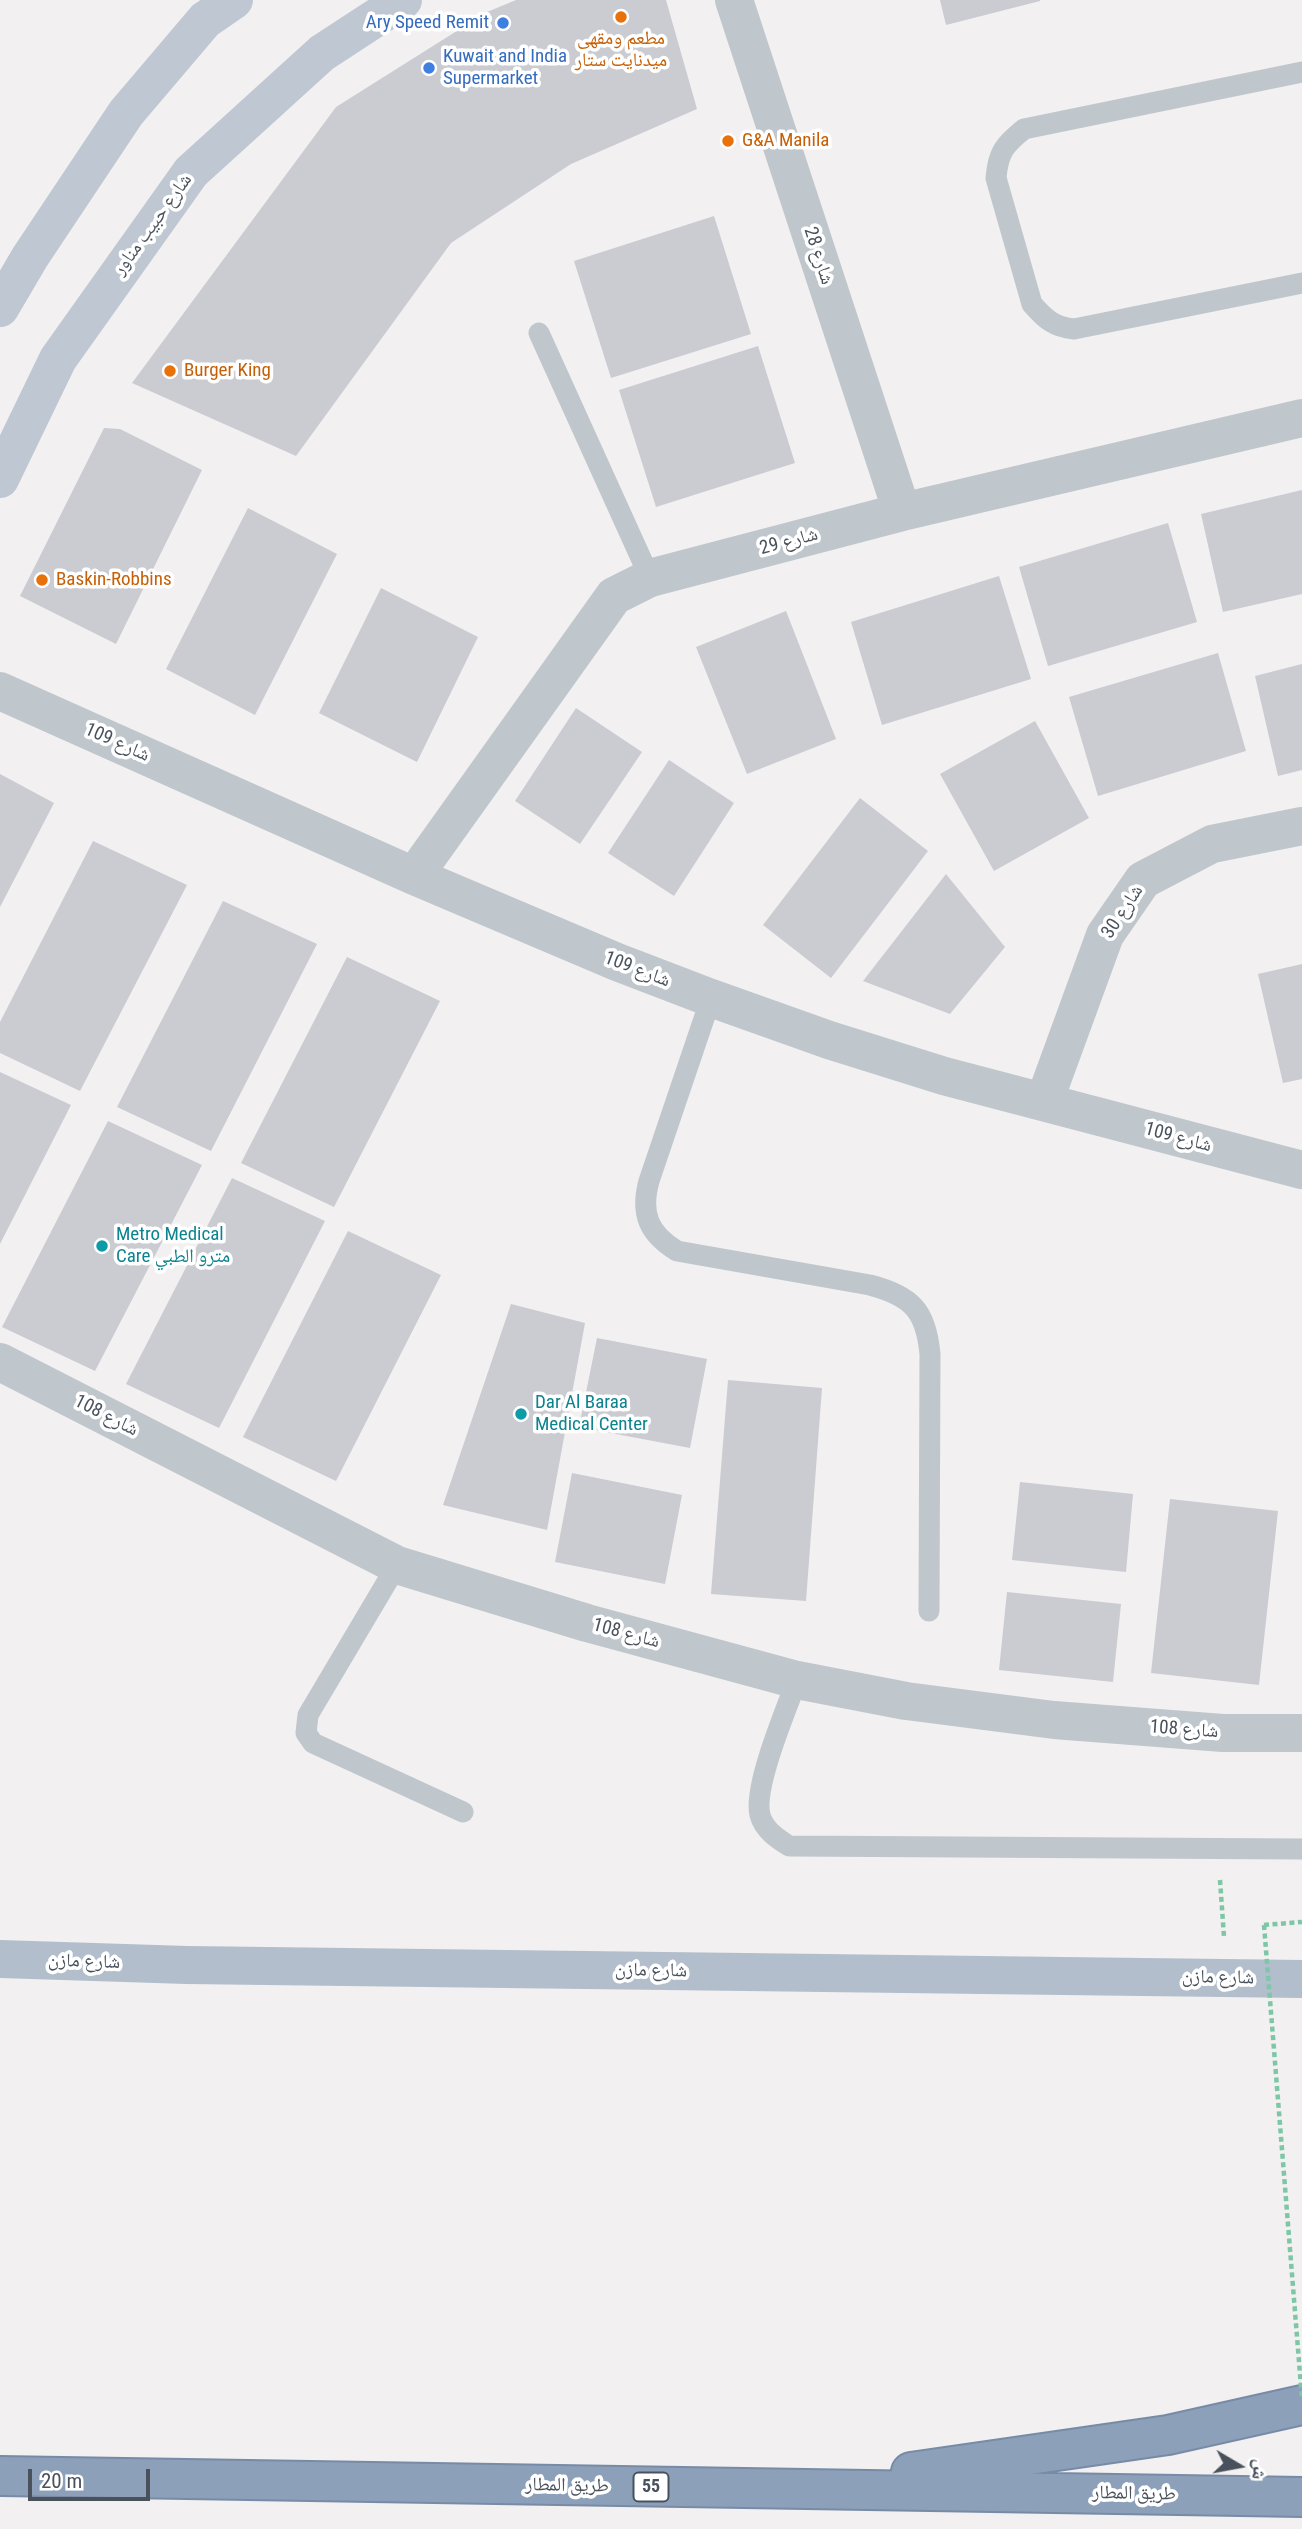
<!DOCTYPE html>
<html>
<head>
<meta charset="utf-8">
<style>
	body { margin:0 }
	#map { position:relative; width:1302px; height:2529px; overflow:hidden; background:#f2f0f0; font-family:"Roboto Condensed","Noto Naskh Arabic",sans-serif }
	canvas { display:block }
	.north { position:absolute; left:1204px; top:2431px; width:70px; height:70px; -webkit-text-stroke:5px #fff; paint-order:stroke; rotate:100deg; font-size:19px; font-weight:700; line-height:28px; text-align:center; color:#49525c }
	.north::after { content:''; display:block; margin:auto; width:24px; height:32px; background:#49525c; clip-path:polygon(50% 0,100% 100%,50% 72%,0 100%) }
	.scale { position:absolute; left:28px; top:2469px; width:122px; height:32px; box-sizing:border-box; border:4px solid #49525c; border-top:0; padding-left:9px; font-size:21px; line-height:24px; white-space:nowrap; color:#49525c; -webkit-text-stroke:5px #fff; paint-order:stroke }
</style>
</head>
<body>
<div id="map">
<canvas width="1302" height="2529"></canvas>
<div class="north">ش</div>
<div class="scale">20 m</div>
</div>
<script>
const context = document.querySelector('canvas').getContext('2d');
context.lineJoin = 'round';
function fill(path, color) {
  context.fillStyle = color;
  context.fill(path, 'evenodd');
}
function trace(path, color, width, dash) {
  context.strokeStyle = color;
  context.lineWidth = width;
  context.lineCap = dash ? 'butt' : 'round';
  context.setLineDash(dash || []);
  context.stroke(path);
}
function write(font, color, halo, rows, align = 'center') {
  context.font = font + ' "Roboto Condensed","Noto Naskh Arabic",sans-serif';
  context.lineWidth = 7;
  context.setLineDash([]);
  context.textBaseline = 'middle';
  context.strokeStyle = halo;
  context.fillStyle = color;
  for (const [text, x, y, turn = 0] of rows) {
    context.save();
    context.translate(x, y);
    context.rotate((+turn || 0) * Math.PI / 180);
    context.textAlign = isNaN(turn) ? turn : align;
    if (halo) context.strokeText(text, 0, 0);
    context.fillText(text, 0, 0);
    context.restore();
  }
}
fill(new Path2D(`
	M 516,0 L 666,0 L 697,109 L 571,164 L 451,243 L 296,456 L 132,383 L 336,107 L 487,12 Z
	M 940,0 L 1040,0 L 1040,1 L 946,25 Z
	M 714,216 L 751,334 L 611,378 L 574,261 Z
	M 758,346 L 795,463 L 656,507 L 619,390 Z
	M 104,428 L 120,429 L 202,470 L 116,644 L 20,596 Z
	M 1302,490 L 1302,594 L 1223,612 L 1201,514 Z
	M 248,508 L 337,554 L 255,715 L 166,669 Z
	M 1168,523 L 1197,622 L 1048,666 L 1019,567 Z
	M 999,576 L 1031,679 L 882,725 L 851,622 Z
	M 381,588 L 478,637 L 417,762 L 319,713 Z
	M 786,611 L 836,739 L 747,774 L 696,647 Z
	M 1218,653 L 1246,751 L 1098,796 L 1069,697 Z
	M 1302,664 L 1302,770 L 1278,776 L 1255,676 Z
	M 576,708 L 642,752 L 580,844 L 515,801 Z
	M 1035,721 L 1089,818 L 994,871 L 940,774 Z
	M 669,760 L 734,803 L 674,896 L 608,853 Z
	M 0,774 L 54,803 L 0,907 Z
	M 860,798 L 928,851 L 831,978 L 763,925 Z
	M 93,841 L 187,885 L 80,1091 L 0,1053 L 0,1022 Z
	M 946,874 L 1005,947 L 950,1014 L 863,981 Z
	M 223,901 L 317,944 L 211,1151 L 117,1107 Z
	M 347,957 L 440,1001 L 334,1207 L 241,1163 Z
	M 1302,964 L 1302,1079 L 1283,1083 L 1258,974 Z
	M 0,1072 L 71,1105 L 0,1244 Z
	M 108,1121 L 202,1165 L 95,1371 L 2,1327 Z
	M 232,1178 L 325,1221 L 219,1428 L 126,1384 Z
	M 348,1231 L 441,1275 L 336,1481 L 243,1437 Z
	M 511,1304 L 585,1323 L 547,1530 L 443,1505 Z
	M 597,1338 L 707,1359 L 690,1448 L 579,1427 Z
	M 728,1380 L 822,1388 L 806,1601 L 711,1594 Z
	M 572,1473 L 682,1495 L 665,1584 L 555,1562 Z
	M 1020,1482 L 1133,1494 L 1126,1572 L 1012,1560 Z
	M 1170,1499 L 1278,1511 L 1259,1685 L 1151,1673 Z
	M 1007,1592 L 1121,1604 L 1113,1682 L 999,1670 Z`), '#caccd2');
const highway = new Path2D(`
	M 911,2472 L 1168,2435 L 1302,2405
	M 0,2476 L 1302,2497`);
trace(highway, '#778ba6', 42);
trace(new Path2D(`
	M 1220,1880 L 1224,1937
	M 1264,1925 L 1302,1922`), '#7dc7a7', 4.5, [5, 3.5]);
trace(new Path2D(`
	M 1302,72 L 1024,129 C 1004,145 998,153 996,178 L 1032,304 C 1045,319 1054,327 1074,329 L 1302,283
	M 539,333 L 650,578
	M 711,998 L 649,1181 C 640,1214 649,1234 677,1251 L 870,1285 C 912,1296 926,1311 930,1354 L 929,1611
	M 397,1565 L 308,1715 L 306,1733 L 313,1743 L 463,1812
	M 797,1680 C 786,1710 753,1787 760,1815 C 764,1830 778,1839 789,1846 L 1302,1849`), '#bfc7cd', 21);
trace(new Path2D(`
	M 734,0 L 902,512
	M 0,691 L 414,876 L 617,962 L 711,998 L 829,1040 L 944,1076 L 1302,1170
	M 414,876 L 614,596 L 650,578 L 902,512 L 1302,418
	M 1044,1102 L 1105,935 L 1143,880 L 1212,844 L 1302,826
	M 0,1362 L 397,1565 L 587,1623 L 797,1680 L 906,1701 L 1054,1720 L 1223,1733 L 1302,1733`), '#bfc7cd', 38);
trace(new Path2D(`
	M 0,308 L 30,257 L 126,113 L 205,20 L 234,0
	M 0,479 L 58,359 L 191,172 L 322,53 L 403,0`), '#bfc7d2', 38);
trace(new Path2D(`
	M 0,1959 L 187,1965 L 1302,1979`), '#b2becc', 38);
trace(highway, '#8ca0ba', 38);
trace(new Path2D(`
	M 1264,1925 L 1302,2399`), '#7dc7a7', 4.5, [5, 3.5]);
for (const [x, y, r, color] of [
	[621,17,7,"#e8710a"],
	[503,23,7,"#3f7fe0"],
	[429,68,7,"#3f7fe0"],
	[728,141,7,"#e8710a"],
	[170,371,7,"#e8710a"],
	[42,580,7,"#e8710a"],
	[102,1246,7,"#0f9aa8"],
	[521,1414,7,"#0f9aa8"]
]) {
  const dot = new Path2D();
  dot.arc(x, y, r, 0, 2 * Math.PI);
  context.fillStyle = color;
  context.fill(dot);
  trace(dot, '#fff', 2.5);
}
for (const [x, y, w] of [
	[651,2487,35]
]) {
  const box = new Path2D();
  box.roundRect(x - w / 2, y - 14.5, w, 29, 5);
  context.fillStyle = '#fff';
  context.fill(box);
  trace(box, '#49525c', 2);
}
write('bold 18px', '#49525c', null, [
	["55",651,2487]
]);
write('19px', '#366cbe', '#fff', [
	["Ary Speed Remit",489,23],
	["Kuwait and India",443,57,"left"],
	["Supermarket",443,79,"left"]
], 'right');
write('19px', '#c56008', '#fff', [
	["مطعم ومقهى",621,39,"center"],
	["ميدنايت ستار",621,61,"center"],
	["G&A Manila",742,141],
	["Burger King",184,371],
	["Baskin-Robbins",56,580]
], 'left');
write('19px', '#49525c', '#fff', [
	["شارع حبيب مناور",153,225,-54],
	["شارع 28",818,256,72],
	["شارع 29",789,542,-15],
	["شارع 109",117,743,24],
	["شارع 30",1123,912,-57],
	["شارع 109",637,970,21],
	["شارع 109",1178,1138,15],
	["شارع 108",106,1416,27],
	["شارع 108",626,1634,15],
	["شارع 108",1184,1730,4],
	["شارع مازن",84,1962,2],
	["شارع مازن",651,1971,1],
	["شارع مازن",1218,1978,1],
	["طريق المطار",567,2486,1],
	["طريق المطار",1134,2494,1]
]);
write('19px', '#0d838f', '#fff', [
	["Metro Medical",116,1235],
	["Care مترو الطبي",116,1257],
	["Dar Al Baraa",535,1403],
	["Medical Center",535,1425]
], 'left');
</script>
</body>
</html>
